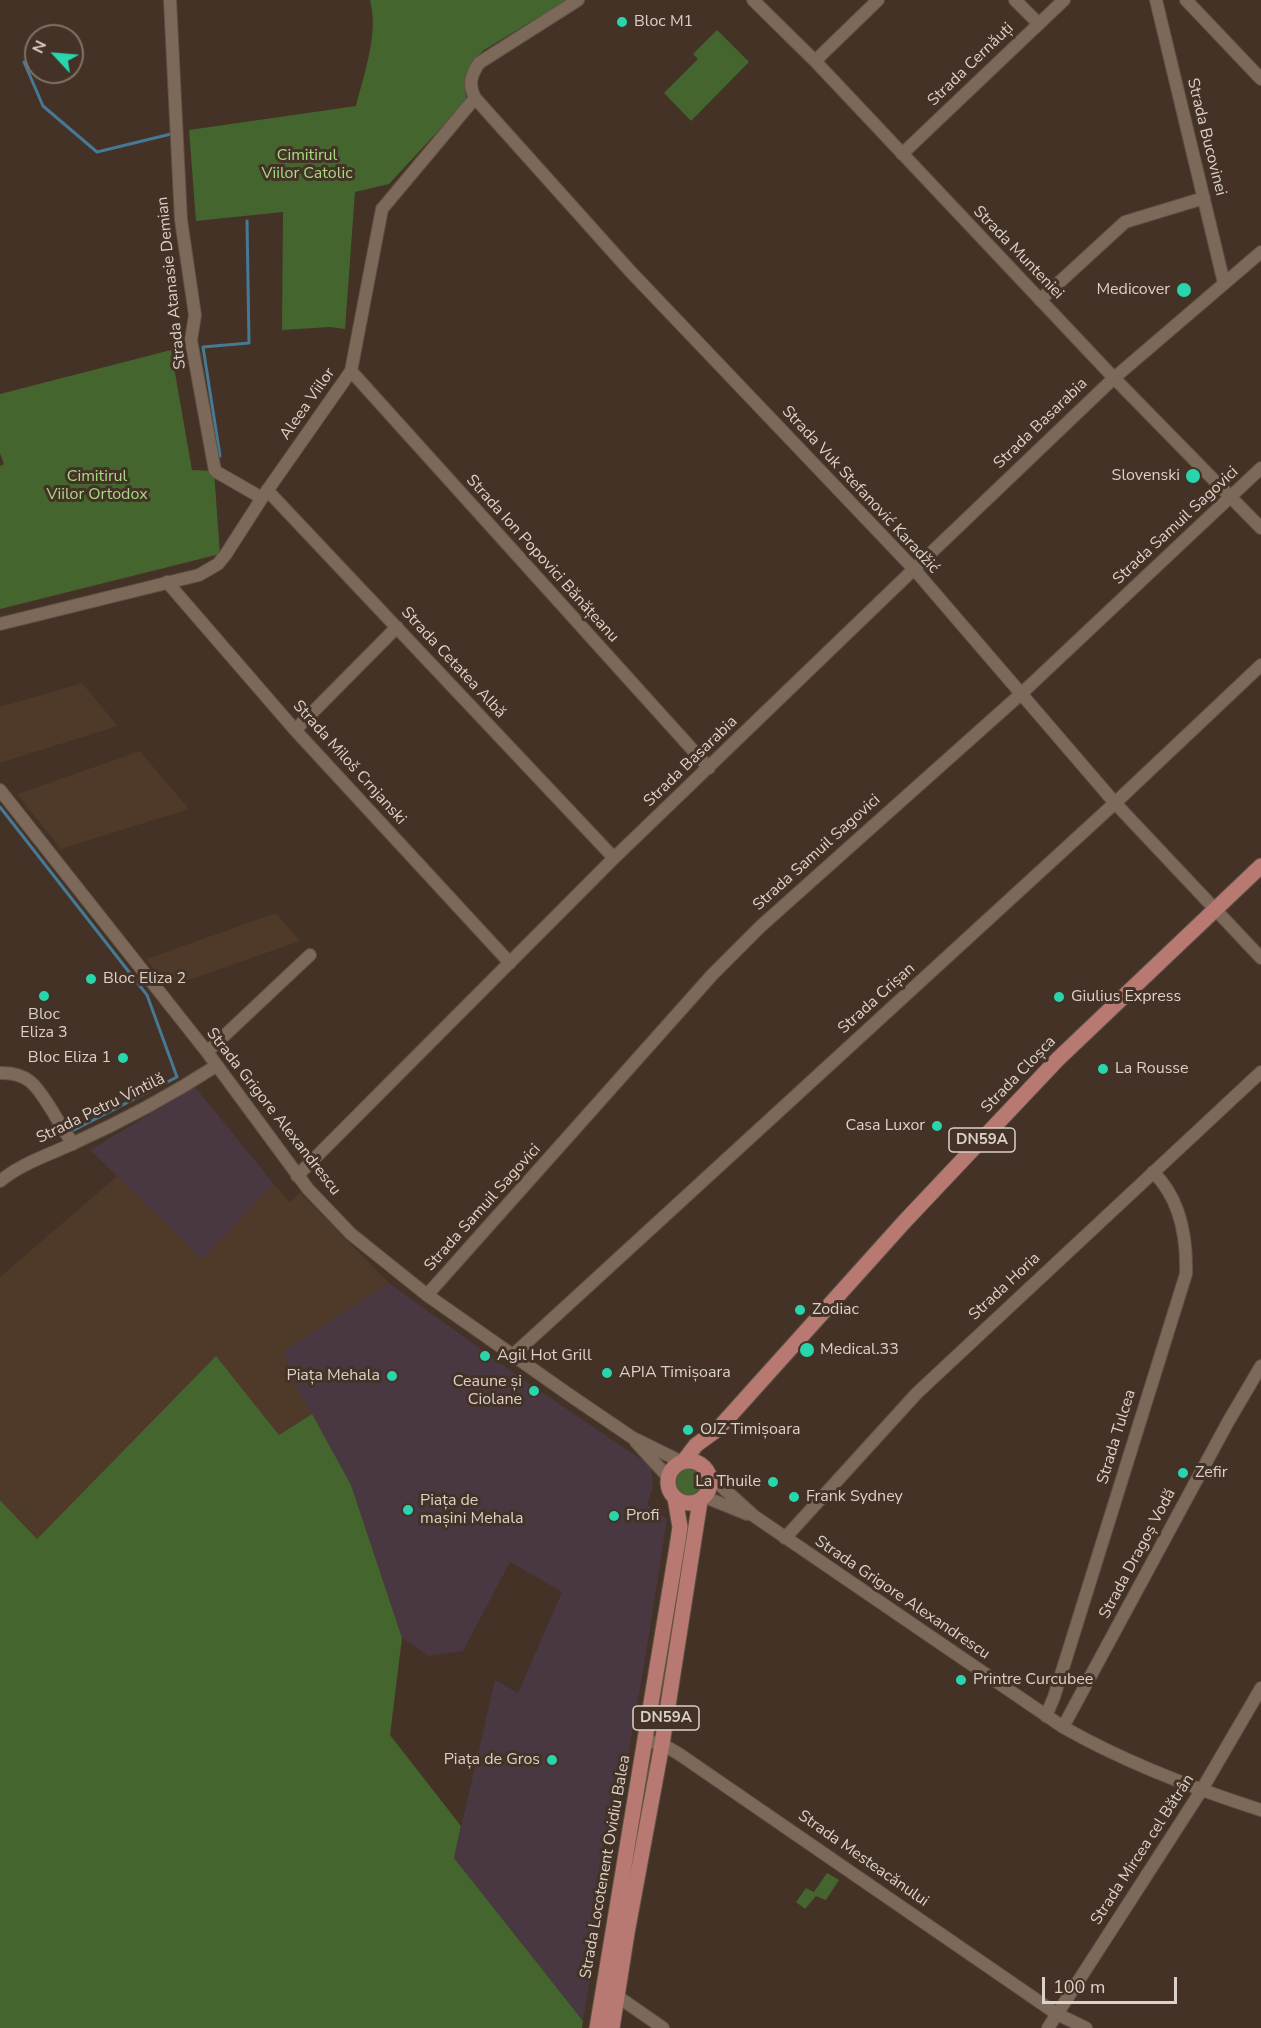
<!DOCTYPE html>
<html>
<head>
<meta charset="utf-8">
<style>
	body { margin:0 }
	#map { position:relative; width:1261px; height:2028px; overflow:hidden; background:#433225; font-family:"Nunito Sans",sans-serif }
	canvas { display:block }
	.north { position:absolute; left:24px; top:24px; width:60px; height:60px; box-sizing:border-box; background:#433225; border:2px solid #807267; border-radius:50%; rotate:296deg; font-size:16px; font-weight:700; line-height:24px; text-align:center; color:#dcd1c9 }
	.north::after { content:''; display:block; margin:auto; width:21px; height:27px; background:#28d5ad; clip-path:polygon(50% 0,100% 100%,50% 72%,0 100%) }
	.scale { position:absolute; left:1042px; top:1977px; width:135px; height:27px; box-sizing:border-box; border:3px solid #dcd1c9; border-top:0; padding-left:8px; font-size:18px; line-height:21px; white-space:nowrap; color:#dcd1c9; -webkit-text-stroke:4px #433225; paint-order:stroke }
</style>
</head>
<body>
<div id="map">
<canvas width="1261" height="2028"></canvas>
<div class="north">N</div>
<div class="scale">100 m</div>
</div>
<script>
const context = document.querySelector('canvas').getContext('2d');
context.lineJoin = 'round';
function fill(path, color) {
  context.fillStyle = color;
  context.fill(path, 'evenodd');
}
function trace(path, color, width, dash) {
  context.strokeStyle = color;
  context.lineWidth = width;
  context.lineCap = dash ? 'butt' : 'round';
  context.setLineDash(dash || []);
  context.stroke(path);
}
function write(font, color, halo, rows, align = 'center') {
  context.font = font + ' "Nunito Sans",sans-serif';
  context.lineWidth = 6;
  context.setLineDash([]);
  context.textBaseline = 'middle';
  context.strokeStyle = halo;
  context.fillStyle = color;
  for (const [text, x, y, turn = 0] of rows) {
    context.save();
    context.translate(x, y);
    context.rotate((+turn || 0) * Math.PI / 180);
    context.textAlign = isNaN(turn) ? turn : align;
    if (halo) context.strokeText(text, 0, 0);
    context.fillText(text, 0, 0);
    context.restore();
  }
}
fill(new Path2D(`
	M 195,1087 L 274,1184 L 202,1259 L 90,1150 Z
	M 389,1283 L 524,1380 L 651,1466 L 653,1486 L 647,1504 L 667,1519 L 646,1653 L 583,2021 L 454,1858 L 495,1680 L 518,1693 L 562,1592 L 510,1562 L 463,1651 L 429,1656 L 402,1638 L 351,1485 L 295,1386 L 283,1351 Z`), '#493842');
fill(new Path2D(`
	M 82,683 L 118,726 L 0,763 L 0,707 Z
	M 140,751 L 189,809 L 61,849 L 17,794 Z
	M 276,913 L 300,941 L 169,987 L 146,959 Z
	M 117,1176 L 202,1259 L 274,1184 L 290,1202 L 300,1192 L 389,1283 L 283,1351 L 295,1386 L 312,1414 L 279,1435 L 216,1357 L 37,1539 L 0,1500 L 0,1277 Z`), '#4f3928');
fill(new Path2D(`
	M 370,0 L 567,0 L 484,50 C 467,65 465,80 466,101 L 389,184 L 355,192 L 345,329 L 330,327 L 282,330 L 283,212 L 196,221 L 189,130 L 356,106 C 364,73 379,34 370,0 Z
	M 717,30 L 749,62 L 691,121 L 664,93 L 698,59 L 693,54 Z
	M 171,350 L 192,470 L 214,471 L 220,554 L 0,609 L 0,466 L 4,464 L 0,453 L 0,394 Z
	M 216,1356 L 279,1435 L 312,1414 L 351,1485 L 402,1638 L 390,1735 L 461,1826 L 454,1858 L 583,2021 L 582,2028 L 0,2028 L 0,1500 L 37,1539 Z
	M676 1482a13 13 0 1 1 26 0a13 13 0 1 1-26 0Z
	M 827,1873 L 839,1880 L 826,1900 L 816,1896 L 805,1909 L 796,1902 L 806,1888 L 814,1892 Z`), '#45652e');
trace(new Path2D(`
	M 24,62 L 43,106 L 97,152 L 171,134
	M 220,456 L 203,347 L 249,343 L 247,221
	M 0,807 L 147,995 L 177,1077 L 74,1130`), '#467995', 3);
const minor = new Path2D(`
	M 170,0 L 181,220 L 195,315 L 191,340 L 215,471 L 262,498
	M 753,0 L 815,61 L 1114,378 L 1261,528
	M 1015,0 L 1039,24
	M 1156,0 L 1224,283
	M 1186,0 L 1261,79
	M 815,61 L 878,0
	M 475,98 L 630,271 L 914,569 L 1115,803 L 1261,958
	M 902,154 L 1064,0
	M 1040,300 L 1125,222 L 1204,198
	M 351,371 L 709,768
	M 267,490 L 614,858
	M 167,582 L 295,730 L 510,963
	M 0,624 L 199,575 L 218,564 L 226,554 L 262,498 L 351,371 L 382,209 L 475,98 C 468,85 471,75 479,63 L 578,0
	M 295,730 L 397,627
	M 0,790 L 207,1052 L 308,1189 L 351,1234 L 427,1295 L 571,1396 L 633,1438 L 682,1462
	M 207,1052 L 310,955
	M 0,1073 C 31,1072 38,1089 53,1112 C 59,1123 66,1133 73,1144
	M 297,1176 L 614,858 L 914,569 L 1114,378 L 1261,252
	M 0,1181 C 22,1163 49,1155 74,1143 C 123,1121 171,1095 216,1066
	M 427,1295 L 712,975 L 761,926 L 1022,693 L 1261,468
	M 513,1355 L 1115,803 L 1261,665
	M 636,1442 L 668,1477
	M 710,1476 L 754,1516 L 1063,1727 C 1126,1763 1192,1788 1261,1810
	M 705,1497 L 747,1514
	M 785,1538 L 917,1393 L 1261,1072
	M 1046,1716 L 1054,1697 L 1186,1274 C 1187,1238 1180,1198 1153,1172
	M 1063,1727 L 1228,1422 L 1261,1366
	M 646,1741 L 662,1744 L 679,1754 L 1057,2014 L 1086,2028
	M 617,1996 L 663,2028
	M 1048,2028 L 1201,1791 L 1261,1688`);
const major = new Path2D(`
	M668 1482a21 21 0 1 1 42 0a21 21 0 1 1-42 0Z
	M 683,1462 L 696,1445 L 718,1429 L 905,1221 L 1058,1059 L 1261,866
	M 597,2028 L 677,1547 L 680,1527 L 675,1498
	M 612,2028 L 627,1933 L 662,1744 L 700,1501`);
trace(minor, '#5f5145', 14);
trace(major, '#5f5145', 17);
trace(minor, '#7c695a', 12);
trace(major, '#b77972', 15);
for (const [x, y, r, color] of [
	[622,22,6,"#28d5ad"],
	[1184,290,8,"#28d5ad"],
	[1193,476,8,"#28d5ad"],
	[91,979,6,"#28d5ad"],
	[44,996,6,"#28d5ad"],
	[1059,997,6,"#28d5ad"],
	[123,1058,6,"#28d5ad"],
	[1103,1069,6,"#28d5ad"],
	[937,1126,6,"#28d5ad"],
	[800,1310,6,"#28d5ad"],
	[807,1350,8,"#28d5ad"],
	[485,1356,6,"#28d5ad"],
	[607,1373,6,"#28d5ad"],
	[392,1376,6,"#28d5ad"],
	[534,1391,6,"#28d5ad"],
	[688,1430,6,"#28d5ad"],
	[1183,1473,6,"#28d5ad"],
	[773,1482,6,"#28d5ad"],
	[794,1497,6,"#28d5ad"],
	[408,1510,6,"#28d5ad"],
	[614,1516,6,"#28d5ad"],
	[961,1680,6,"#28d5ad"],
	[552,1760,6,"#28d5ad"]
]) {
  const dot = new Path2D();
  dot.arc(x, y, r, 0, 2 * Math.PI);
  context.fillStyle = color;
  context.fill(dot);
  trace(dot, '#433225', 2);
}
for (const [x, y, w] of [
	[982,1140,66],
	[666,1718,66]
]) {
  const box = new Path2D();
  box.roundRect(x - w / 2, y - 12, w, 24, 4.5);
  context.fillStyle = '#433225';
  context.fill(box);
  trace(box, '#dcd1c9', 1.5);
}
write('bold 15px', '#dcd1c9', null, [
	["DN59A",982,1140],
	["DN59A",666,1718]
]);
write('16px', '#dcd1c9', '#433225', [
	["Bloc M1",634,22],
	["Medicover",1170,290,"right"],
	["Slovenski",1180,476,"right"],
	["Bloc Eliza 2",103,979],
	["Giulius Express",1071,997],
	["Bloc",44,1015,"center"],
	["Eliza 3",44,1033,"center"],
	["Bloc Eliza 1",111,1058,"right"],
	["La Rousse",1115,1069],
	["Casa Luxor",925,1126,"right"],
	["Zodiac",812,1310],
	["Medical.33",820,1350],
	["Agil Hot Grill",497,1356],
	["APIA Timișoara",619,1373],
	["Piața Mehala",380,1376,"right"],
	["Ceaune și",522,1382,"right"],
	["Ciolane",522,1400,"right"],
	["OJZ Timișoara",700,1430],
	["Zefir",1195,1473],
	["La Thuile",761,1482,"right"],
	["Frank Sydney",806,1497],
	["Piața de",420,1501],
	["mașini Mehala",420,1519],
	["Profi",626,1516],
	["Printre Curcubee",973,1680],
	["Piața de Gros",540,1760,"right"]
], 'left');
write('16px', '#dcd1c9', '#433225', [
	["Strada Cernăuți",971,65,-44],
	["Strada Bucovinei",1206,137,76],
	["Strada Munteniei",1018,253,46],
	["Strada Atanasie Demian",172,283,-96],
	["Aleea Viilor",308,404,-55],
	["Strada Basarabia",1041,424,-44],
	["Strada Vuk Stefanović Karadžić",860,490,47],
	["Strada Samuil Sagovici",1176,526,-43],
	["Strada Ion Popovici Bănățeanu",542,559,48],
	["Strada Cetatea Albă",453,663,47],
	["Strada Basarabia",691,762,-44],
	["Strada Miloš Crnjanski",349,763,48],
	["Strada Samuil Sagovici",817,853,-42],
	["Strada Crișan",877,999,-42],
	["Strada Cloșca",1019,1075,-46],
	["Strada Petru Vintilă",101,1109,-26],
	["Strada Grigore Alexandrescu",273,1112,52],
	["Strada Samuil Sagovici",483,1208,-48],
	["Strada Horia",1005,1287,-43],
	["Strada Tulcea",1117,1437,-73],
	["Strada Dragoș Vodă",1138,1554,-62],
	["Strada Grigore Alexandrescu",902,1598,34],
	["Strada Mircea cel Bătrân",1143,1850,-57],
	["Strada Mesteacănului",863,1859,35],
	["Strada Locotenent Ovidiu Balea",606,1867,-80]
]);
write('16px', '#a5d982', '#433225', [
	["Cimitirul",307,156],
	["Viilor Catolic",307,174],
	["Cimitirul",97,477],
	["Viilor Ortodox",97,495]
]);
</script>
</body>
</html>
